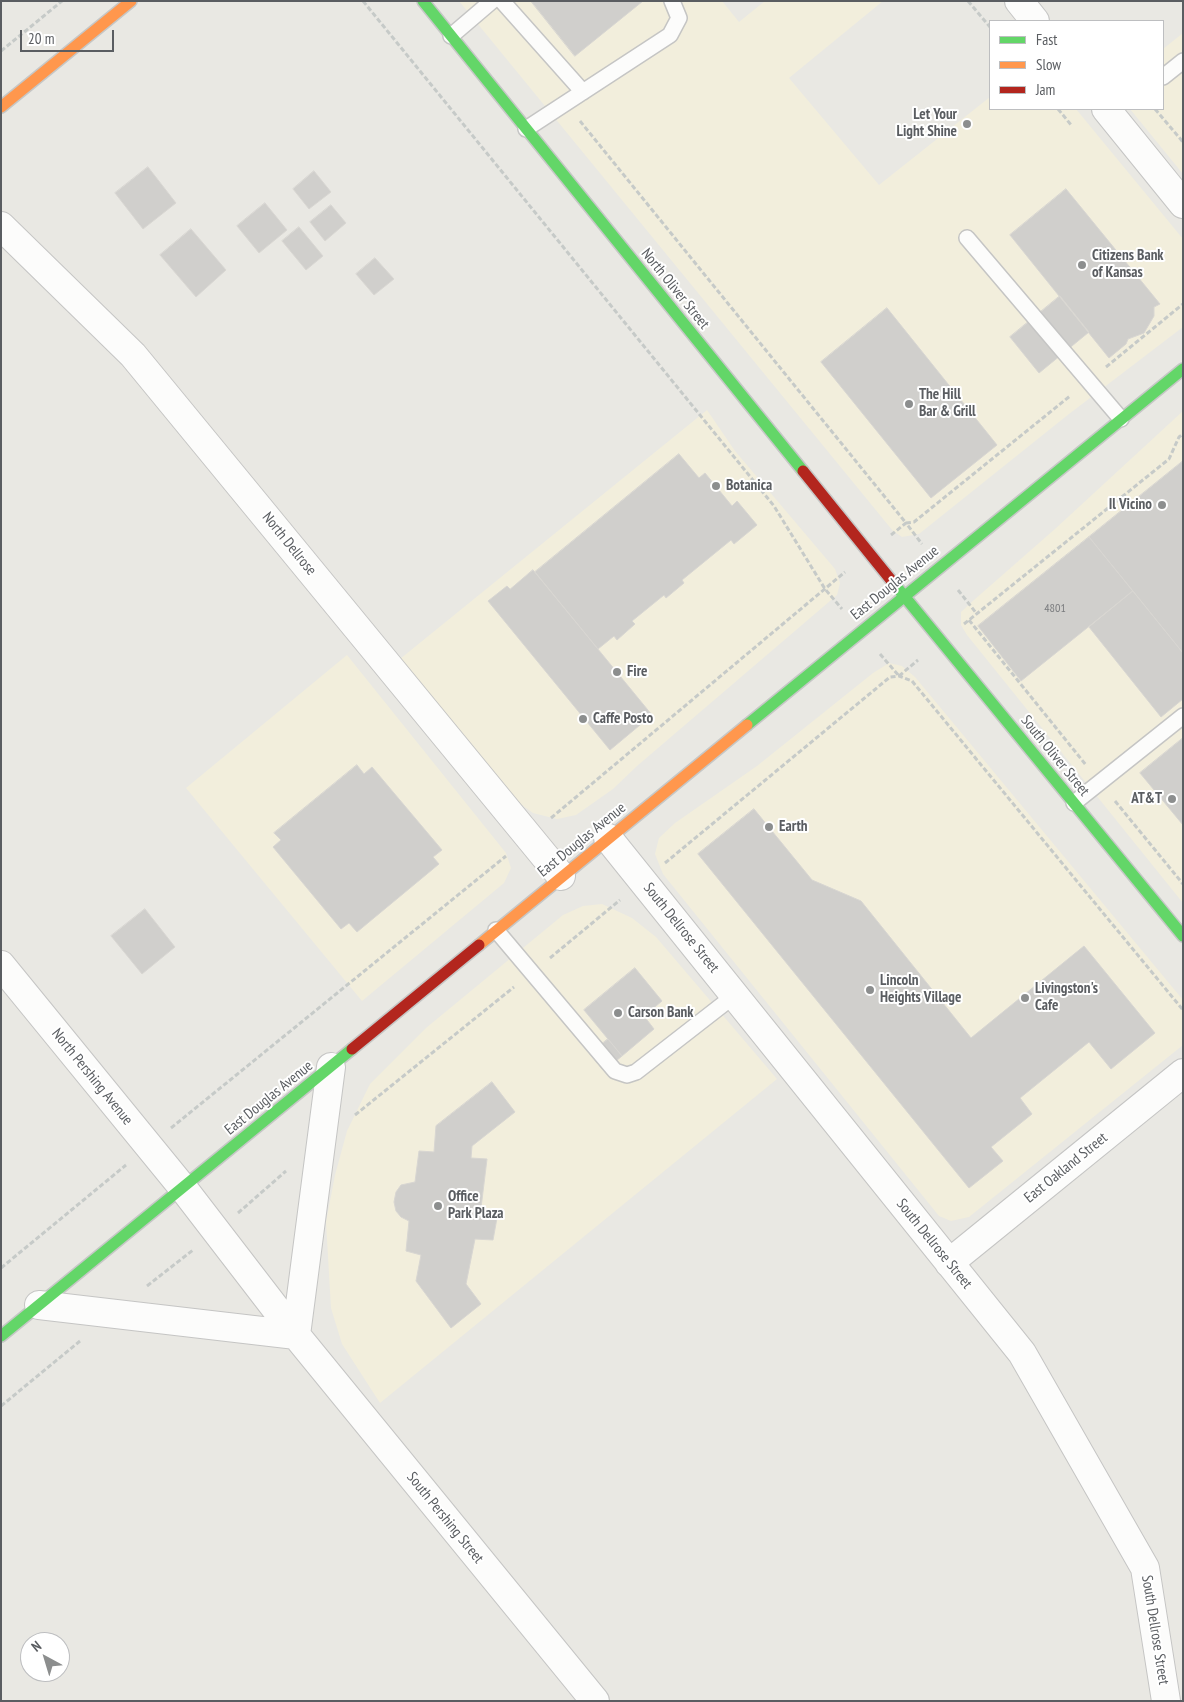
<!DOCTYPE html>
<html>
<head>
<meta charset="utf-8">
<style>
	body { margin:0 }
	#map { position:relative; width:1184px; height:1702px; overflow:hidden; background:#e9e8e3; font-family:"PT Sans Narrow",sans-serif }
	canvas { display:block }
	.frame { position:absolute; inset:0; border:2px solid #5a5d61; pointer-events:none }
	.legend { position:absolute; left:989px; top:20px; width:175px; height:90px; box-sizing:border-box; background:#fff; border:1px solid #bdbec0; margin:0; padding:6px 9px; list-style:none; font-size:15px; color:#5a5d61 }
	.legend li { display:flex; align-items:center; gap:10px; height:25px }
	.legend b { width:25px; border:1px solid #bdbec0 }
	.north { position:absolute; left:20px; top:1632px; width:50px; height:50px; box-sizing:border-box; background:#fff; border:1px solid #bdbec0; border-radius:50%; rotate:321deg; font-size:14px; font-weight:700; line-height:20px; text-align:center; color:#5a5d61 }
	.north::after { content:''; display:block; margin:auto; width:18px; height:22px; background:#8c8e8e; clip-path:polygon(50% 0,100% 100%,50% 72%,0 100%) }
	.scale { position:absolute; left:20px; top:30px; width:94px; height:22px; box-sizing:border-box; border:2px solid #5a5d61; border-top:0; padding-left:6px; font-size:15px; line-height:18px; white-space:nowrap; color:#5a5d61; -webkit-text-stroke:4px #fff; paint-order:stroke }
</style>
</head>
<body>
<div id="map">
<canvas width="1184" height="1702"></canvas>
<div class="frame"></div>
<ul class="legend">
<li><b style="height:6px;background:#63d668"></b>Fast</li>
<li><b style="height:6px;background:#ff974d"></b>Slow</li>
<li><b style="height:6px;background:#b3261e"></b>Jam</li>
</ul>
<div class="north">N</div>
<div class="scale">20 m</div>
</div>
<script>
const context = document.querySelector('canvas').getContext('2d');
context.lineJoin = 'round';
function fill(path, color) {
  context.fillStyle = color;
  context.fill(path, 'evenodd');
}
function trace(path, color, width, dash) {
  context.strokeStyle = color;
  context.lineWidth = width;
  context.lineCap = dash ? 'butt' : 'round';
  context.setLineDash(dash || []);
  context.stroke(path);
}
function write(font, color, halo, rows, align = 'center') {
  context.font = font + ' "PT Sans Narrow",sans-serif';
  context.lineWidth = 4;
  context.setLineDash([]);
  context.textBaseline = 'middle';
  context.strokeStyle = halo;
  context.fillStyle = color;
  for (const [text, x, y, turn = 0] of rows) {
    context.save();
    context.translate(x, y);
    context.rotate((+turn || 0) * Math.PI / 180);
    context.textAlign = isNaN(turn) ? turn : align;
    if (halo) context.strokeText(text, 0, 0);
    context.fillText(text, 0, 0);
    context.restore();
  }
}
fill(new Path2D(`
	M 459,1 L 722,1 L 739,22 L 765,1 L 883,1 L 789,78 L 879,185 L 990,97 L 990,109 L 1076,109 L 1183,239 L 1183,327 L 1069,414 L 919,534 L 902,537 L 893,531 Z
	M 1183,33 L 1183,174 L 1130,109 L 1163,109 L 1163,49 Z
	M 707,410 L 735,451 L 835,569 L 840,583 L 837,595 L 637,766 L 613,789 L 576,815 L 557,819 L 533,813 L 519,803 L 400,659 Z
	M 1183,411 L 1183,903 L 967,635 L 961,625 L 961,612 L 974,600 L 1055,529 Z
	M 347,655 L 506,853 L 511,868 L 504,883 L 362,1001 L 186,788 Z
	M 889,663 L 902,666 L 915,677 L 1183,1000 L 1183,1045 L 969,1217 L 951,1221 L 939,1216 L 663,874 L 655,854 L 659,838 L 675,823 L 757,766 L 873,673 Z
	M 602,904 L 632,918 L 656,937 L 777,1079 L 380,1403 L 342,1344 L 331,1308 L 326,1222 L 335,1175 L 347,1131 L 370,1084 L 426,1028 L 563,915 L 583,906 Z`), '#f2eedc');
const building = new Path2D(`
	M 531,1 L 643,1 L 575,56 Z
	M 148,167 L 176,203 L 143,229 L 115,193 Z
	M 314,171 L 331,192 L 309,209 L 293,189 Z
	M 1066,189 L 1160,304 L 1154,307 L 1154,316 L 1144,333 L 1128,339 L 1126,344 L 1109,358 L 1010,235 Z
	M 265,203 L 287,230 L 259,253 L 237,226 Z
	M 331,205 L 346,223 L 325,241 L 310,222 Z
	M 299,227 L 323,256 L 306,270 L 282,241 Z
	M 191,229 L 226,270 L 196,297 L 160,255 Z
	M 375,258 L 394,279 L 374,295 L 356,274 Z
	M 1060,296 L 1089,332 L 1039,373 L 1010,337 Z
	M 887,308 L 997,445 L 931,498 L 821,362 Z
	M 679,454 L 699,478 L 705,473 L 732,506 L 737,501 L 757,525 L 734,544 L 731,540 L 682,580 L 684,583 L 666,598 L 664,595 L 632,621 L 635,624 L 617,640 L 614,636 L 598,649 L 535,572 Z
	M 1183,461 L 1183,653 L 1089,537 Z
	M 1089,537 L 1133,591 L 1021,681 L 978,626 Z
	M 533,570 L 652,715 L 610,750 L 488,601 L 507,586 L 510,589 Z
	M 1133,591 L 1183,653 L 1183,699 L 1161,717 L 1089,627 Z
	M 1183,738 L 1183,825 L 1140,773 Z
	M 357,765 L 364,774 L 372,767 L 442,850 L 433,857 L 439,864 L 357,932 L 349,923 L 341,929 L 273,847 L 281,840 L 274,833 Z
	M 754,809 L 812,880 L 861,901 L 971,1038 L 1084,946 L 1155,1033 L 1111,1069 L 1089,1042 L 1020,1098 L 1032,1114 L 991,1147 L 1003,1161 L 969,1188 L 698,854 Z
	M 145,909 L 175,947 L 142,974 L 111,936 Z
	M 635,968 L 662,1001 L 644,1016 L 654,1029 L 622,1056 L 584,1010 Z
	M 608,1039 L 622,1056 L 604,1071 L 590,1054 Z
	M 492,1082 L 515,1112 L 472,1146 L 471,1158 L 487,1159 L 480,1216 L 497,1218 L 493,1240 L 475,1239 L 466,1284 L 481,1304 L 451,1328 L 416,1281 L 421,1255 L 406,1251 L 409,1221 L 401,1217 L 396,1211 L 394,1202 L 396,1192 L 401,1185 L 415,1182 L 419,1151 L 434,1152 L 436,1126 Z`);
fill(building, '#d0cfcc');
trace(building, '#d8d6d2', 1);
const lane = new Path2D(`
	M 502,1 L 583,92
	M 451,36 L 492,1
	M 1163,77 L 1183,61
	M 526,129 L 670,35 L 679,18 L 672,1
	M 967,238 L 1121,419
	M 1074,803 L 1183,716
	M 496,930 L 615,1071 L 627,1075 L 636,1072 L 735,995`);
const street = new Path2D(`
	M 1019,1 L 1035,21
	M 1106,109 L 1183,204
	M 1,226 L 133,355 L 561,876
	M 608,838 L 1022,1353 L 1145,1568 L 1166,1701
	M 1,965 L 183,1188 L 296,1335 L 595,1701
	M 949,1263 L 1183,1073
	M 39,1305 L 296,1335 L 331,1067`);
const fast = new Path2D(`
	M 423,1 L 803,471
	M 891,580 L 1183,936
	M 747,725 L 1183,369
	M 1,1336 L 352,1049`);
const slow = new Path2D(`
	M 1,107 L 131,1
	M 479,945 L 747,725`);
const jam = new Path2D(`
	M 803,471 L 891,580
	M 352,1049 L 479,945`);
trace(lane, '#c5c5c4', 18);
trace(street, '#c5c5c4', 30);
trace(fast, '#c6c7c6', 14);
trace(slow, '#c6c7c6', 14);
trace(jam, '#c6c7c6', 14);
trace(new Path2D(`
	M 363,1 L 774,506 L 825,589 L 842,609
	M 968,1 L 990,27
	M 1,51 L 62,1
	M 1058,109 L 1072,126
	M 1155,109 L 1183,142
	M 580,121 L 906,523 L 914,522 L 1070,396
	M 1106,367 L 1183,304
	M 891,535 L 906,523 L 922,544
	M 958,590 L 977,614
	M 969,620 L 1086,765
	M 964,624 L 1169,459 L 1179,437 L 1183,434
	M 880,654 L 899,676
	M 899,676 L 918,660
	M 1115,801 L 1183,884
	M 551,818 L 845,572
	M 665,863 L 890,677 L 899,676 L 912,681 L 1183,1010
	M 550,958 L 620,900
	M 355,1115 L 514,987
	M 171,1128 L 506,856
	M 238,1213 L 286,1171
	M 1,1268 L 126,1165
	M 147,1286 L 193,1250
	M 1,1406 L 80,1341`), '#c6cac8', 3, [5, 2.5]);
trace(lane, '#fcfcfb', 15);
trace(street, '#fcfcfb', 28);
trace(fast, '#63d668', 11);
trace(slow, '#ff974d', 11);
trace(jam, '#b3261e', 11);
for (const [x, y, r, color] of [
	[967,124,5,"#8c8e8e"],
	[1082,265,5,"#8c8e8e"],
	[909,404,5,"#8c8e8e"],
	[716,486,5,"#8c8e8e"],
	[1162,505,5,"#8c8e8e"],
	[617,672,5,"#8c8e8e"],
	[583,719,5,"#8c8e8e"],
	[1172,799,5,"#8c8e8e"],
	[769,827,5,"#8c8e8e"],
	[870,990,5,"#8c8e8e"],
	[1025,998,5,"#8c8e8e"],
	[618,1013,5,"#8c8e8e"],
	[438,1206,5,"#8c8e8e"]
]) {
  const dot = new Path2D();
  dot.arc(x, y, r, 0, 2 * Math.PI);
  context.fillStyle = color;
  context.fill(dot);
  trace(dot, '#fff', 2);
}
write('12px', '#797b7d', null, [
	["4801",1055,609]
]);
write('bold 15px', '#5a5d61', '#fff', [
	["Let Your",957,115,"right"],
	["Light Shine",957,132,"right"],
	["Citizens Bank",1092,256],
	["of Kansas",1092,273],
	["The Hill",919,395],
	["Bar & Grill",919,412],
	["Botanica",726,486],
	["Il Vicino",1152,505,"right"],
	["Fire",627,672],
	["Caffe Posto",593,719],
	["AT&T",1162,799,"right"],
	["Earth",779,827],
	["Lincoln",880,981],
	["Heights Village",880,998],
	["Livingston's",1035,989],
	["Cafe",1035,1006],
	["Carson Bank",628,1013],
	["Office",448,1197],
	["Park Plaza",448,1214]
], 'left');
write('15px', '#5a5d61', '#fff', [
	["North Oliver Street",675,289,51],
	["North Dellrose",289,544,51],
	["East Douglas Avenue",895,583,-39],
	["South Oliver Street",1055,756,51],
	["East Douglas Avenue",582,840,-39],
	["South Dellrose Street",681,928,51],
	["North Pershing Avenue",92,1077,51],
	["East Douglas Avenue",269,1098,-39],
	["East Oakland Street",1066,1168,-39],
	["South Dellrose Street",934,1244,51],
	["South Pershing Street",445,1518,51],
	["South Dellrose Street",1155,1630,81]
]);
</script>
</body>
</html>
